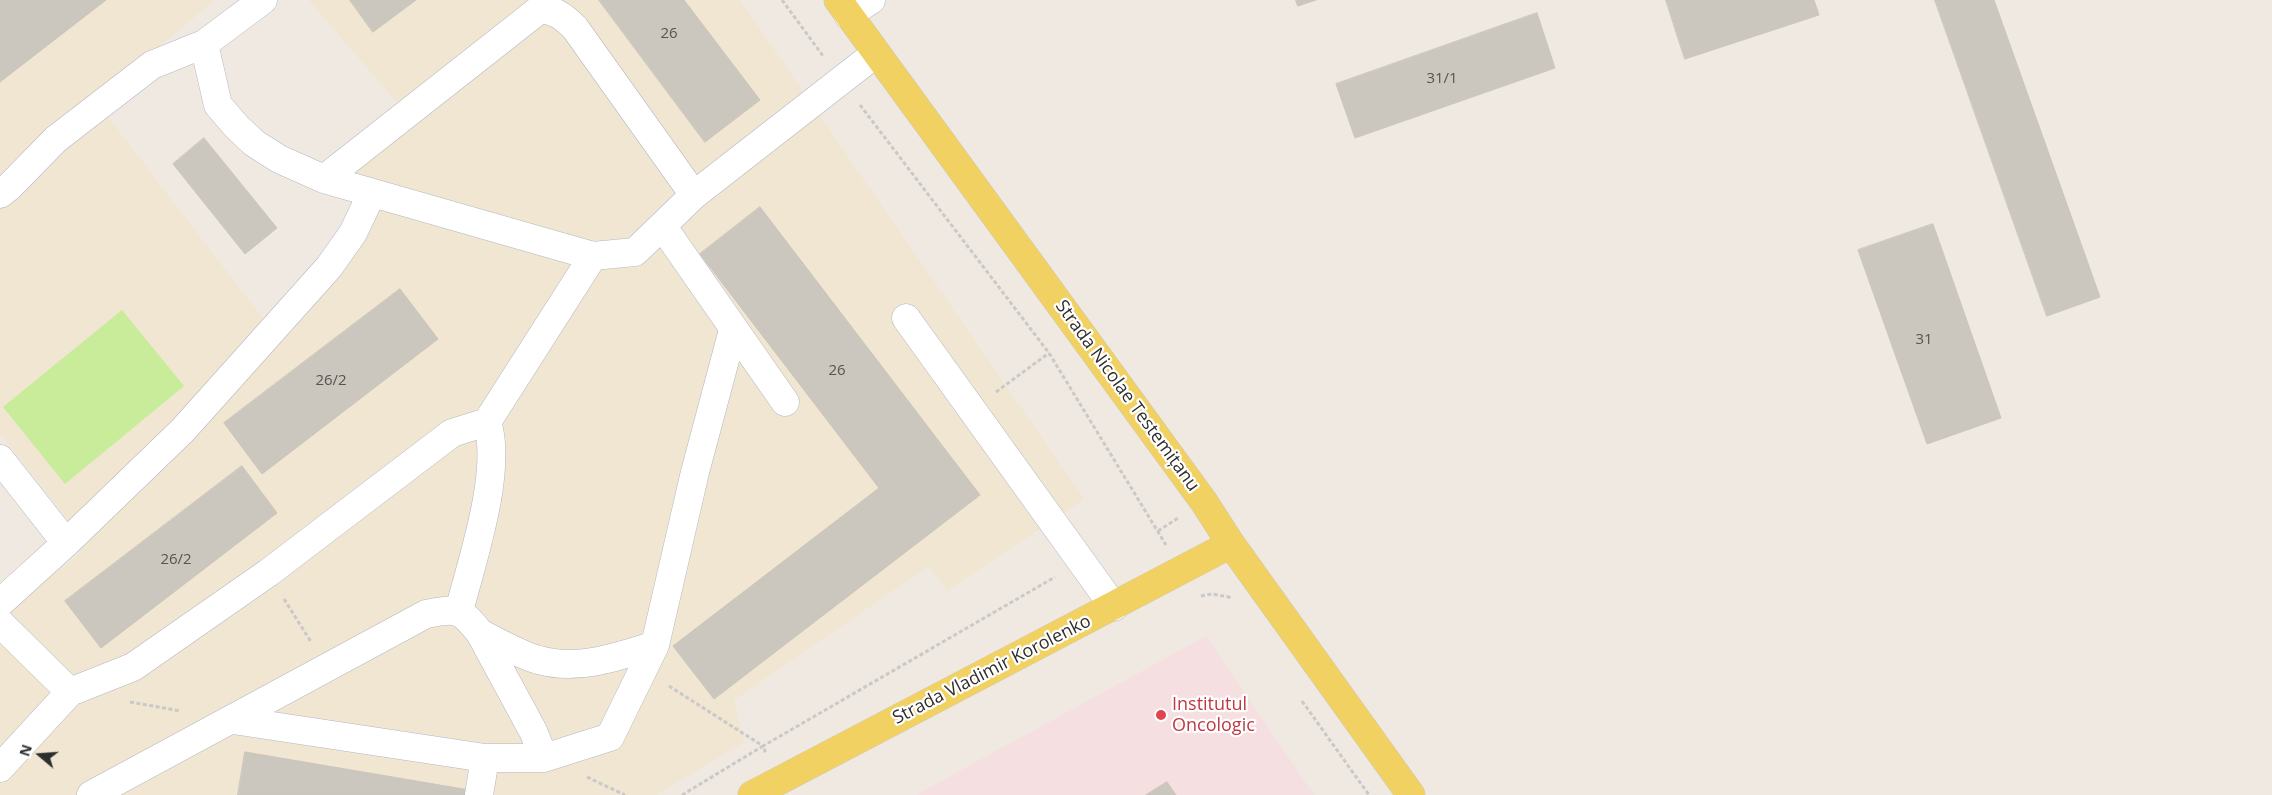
<!DOCTYPE html>
<html>
<head>
<meta charset="utf-8">
<style>
	body { margin:0 }
	#map { position:relative; width:2272px; height:795px; overflow:hidden; background:#efe9e1; font-family:"Open Sans",sans-serif }
	canvas { display:block }
	.north { position:absolute; left:15px; top:730px; width:50px; height:50px; -webkit-text-stroke:4px #fff; paint-order:stroke; rotate:288deg; font-size:14px; font-weight:700; line-height:20px; text-align:center; color:#2e2e2e }
	.north::after { content:''; display:block; margin:auto; width:18px; height:22px; background:#2e2e2e; clip-path:polygon(50% 0,100% 100%,50% 72%,0 100%) }
</style>
</head>
<body>
<div id="map">
<canvas width="2272" height="795"></canvas>
<div class="north">N</div>
</div>
<script>
const context = document.querySelector('canvas').getContext('2d');
context.lineJoin = 'round';
function fill(path, color) {
  context.fillStyle = color;
  context.fill(path, 'evenodd');
}
function trace(path, color, width, dash) {
  context.strokeStyle = color;
  context.lineWidth = width;
  context.lineCap = dash ? 'butt' : 'round';
  context.setLineDash(dash || []);
  context.stroke(path);
}
function write(font, color, halo, rows, align = 'center') {
  context.font = font + ' "Open Sans",sans-serif';
  context.lineWidth = 4.5;
  context.setLineDash([]);
  context.textBaseline = 'middle';
  context.strokeStyle = halo;
  context.fillStyle = color;
  for (const [text, x, y, turn = 0] of rows) {
    context.save();
    context.translate(x, y);
    context.rotate((+turn || 0) * Math.PI / 180);
    context.textAlign = isNaN(turn) ? turn : align;
    if (halo) context.strokeText(text, 0, 0);
    context.fillText(text, 0, 0);
    context.restore();
  }
}
fill(new Path2D(`
	M 0,0 L 215,0 L 95,100 L 278,338 L 363,222 L 355,174 L 365,156 L 412,120 L 309,0 L 740,0 L 1084,499 L 947,591 L 929,566 L 734,700 L 744,742 L 656,795 L 0,795 L 0,615 L 81,553 L 73,526 L 0,433 Z`), '#f0e6d1');
fill(new Path2D(`
	M 1206,636 L 1314,795 L 916,795 Z`), '#f5dfe0');
fill(new Path2D(`
	M 122,310 L 184,386 L 65,484 L 3,407 Z`), '#c9ec9a');
const building = new Path2D(`
	M 0,0 L 106,0 L 0,82 Z
	M 350,0 L 416,0 L 373,32 Z
	M 599,0 L 684,0 L 760,100 L 705,142 Z
	M 1296,0 L 1316,0 L 1298,6 Z
	M 1666,0 L 1814,0 L 1819,15 L 1685,59 Z
	M 1935,0 L 1994,0 L 2100,297 L 2047,316 Z
	M 1537,13 L 1555,68 L 1355,138 L 1336,84 Z
	M 204,138 L 277,228 L 245,254 L 173,164 Z
	M 760,207 L 980,495 L 714,699 L 673,646 L 879,488 L 700,254 Z
	M 1933,224 L 2001,418 L 1927,444 L 1858,250 Z
	M 400,289 L 438,339 L 262,474 L 224,423 Z
	M 242,466 L 277,513 L 101,648 L 65,601 Z
	M 245,752 L 469,790 L 469,795 L 238,795 Z
	M 1167,782 L 1176,795 L 1146,795 Z`);
fill(building, '#cbc7bf');
trace(building, '#cbc5ba', 1);
const minor = new Path2D(`
	M 848,15 L 871,0
	M 204,44 L 218,105 L 237,127 L 254,143 L 279,159 L 324,179 L 345,185 L 593,256
	M 324,179 L 540,9 C 555,10 564,17 575,28 L 694,195
	M 0,194 L 9,187 L 56,139 L 152,65 L 204,44 L 263,0
	M 663,227 L 785,402
	M 906,318 L 1114,607
	M 0,459 L 66,543
	M 0,603 L 66,543 L 183,430 L 329,267 L 353,233 L 372,193
	M 459,611 C 472,561 503,470 487,422
	M 0,623 L 70,692 L 0,768
	M 480,633 C 496,641 522,656 539,660 C 577,671 618,657 655,645
	M 70,692 L 133,667 L 268,573 L 452,433 L 487,422 L 593,256 L 635,252 L 694,195 L 875,54
	M 233,720 L 485,758 L 479,795
	M 544,758 L 610,737 L 655,645 L 695,472 L 733,330
	M 91,795 L 426,614 C 457,608 460,608 480,633 L 533,731 L 544,758 L 485,758`);
const major = new Path2D(`
	M 838,0 L 1204,502 L 1231,544 L 1411,795
	M 752,795 L 1231,544`);
trace(minor, '#b4b7c1', 29);
trace(major, '#c9c9c9', 29);
trace(new Path2D(`
	M 782,0 L 823,56
	M 860,105 L 1049,353 L 1166,545
	M 996,392 L 1049,353
	M 1158,531 L 1178,518
	M 1201,596 L 1212,594 L 1229,597 L 1231,600
	M 284,599 L 311,642
	M 669,686 L 763,746 L 1055,577
	M 1302,701 L 1369,795
	M 130,702 L 181,711
	M 587,777 L 625,795
	M 682,795 L 763,746 L 766,754`), '#c9c9c9', 3, [4, 2.5]);
trace(minor, '#fff', 28);
trace(major, '#f2d163', 28);
for (const [x, y, r, color] of [
	[1161,715,6,"#e0444e"]
]) {
  const dot = new Path2D();
  dot.arc(x, y, r, 0, 2 * Math.PI);
  context.fillStyle = color;
  context.fill(dot);
  trace(dot, '#fff', 2);
}
write('15px', '#555452', null, [
	["26",669,34],
	["31/1",1442,79],
	["31",1924,340],
	["26",837,371],
	["26/2",331,381],
	["26/2",176,560]
]);
write('18px', '#2e2e2e', '#fff', [
	["Strada Nicolae Testemițanu",1127,396,54],
	["Strada Vladimir Korolenko",992,670,-27]
]);
write('18px', '#be3a42', '#fff', [
	["Institutul",1172,705],
	["Oncologic",1172,726]
], 'left');
</script>
</body>
</html>
